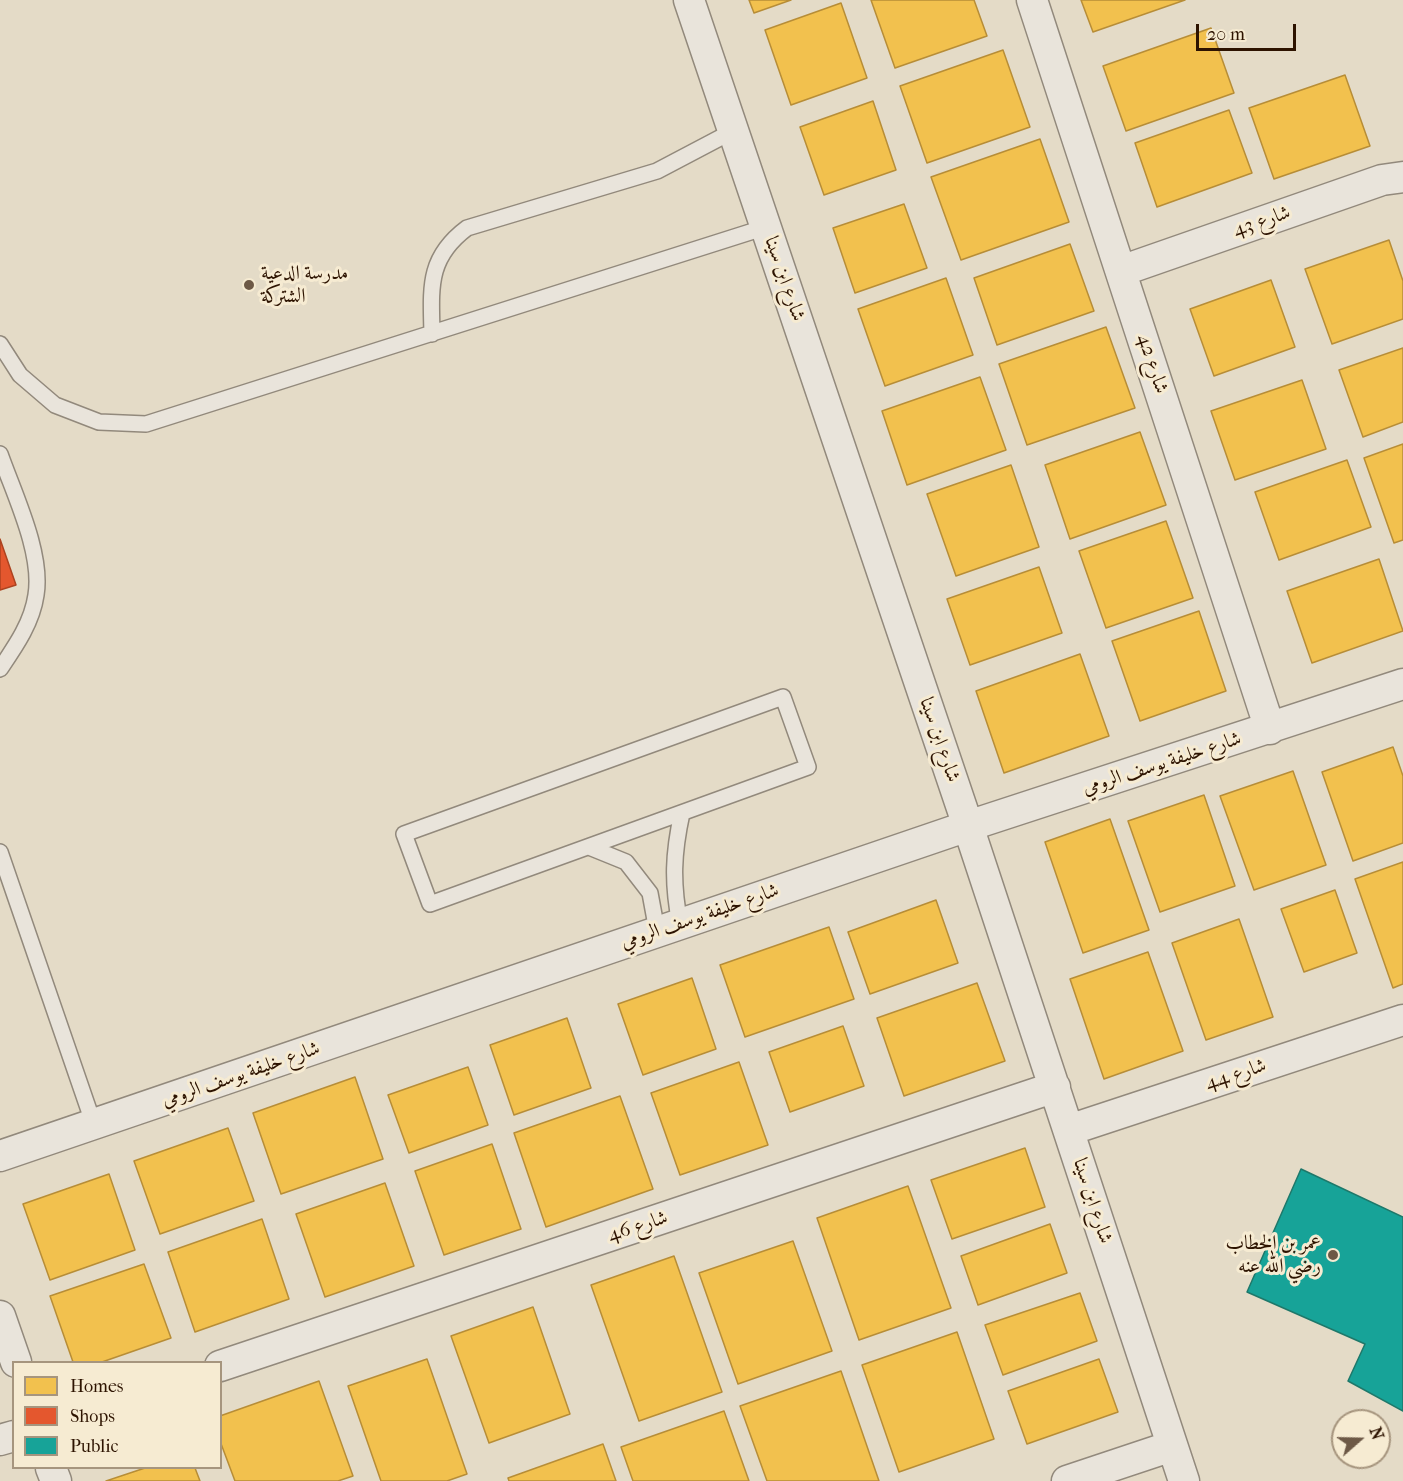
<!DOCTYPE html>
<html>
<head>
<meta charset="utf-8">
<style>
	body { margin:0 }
	#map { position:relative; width:1403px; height:1481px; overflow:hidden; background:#e4dbc7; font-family:"IM FELL French Canon",serif }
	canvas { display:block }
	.legend { position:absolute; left:12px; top:1361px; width:210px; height:108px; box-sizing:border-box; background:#f6ebd2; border:2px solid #a6957e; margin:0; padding:8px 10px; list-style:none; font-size:18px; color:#2d1300 }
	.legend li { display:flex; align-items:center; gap:12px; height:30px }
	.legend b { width:30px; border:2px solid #a6957e }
	.north { position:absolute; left:1331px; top:1409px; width:60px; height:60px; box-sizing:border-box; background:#f6ebd2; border:2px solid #a6957e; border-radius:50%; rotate:70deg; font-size:16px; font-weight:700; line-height:24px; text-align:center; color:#2d1300 }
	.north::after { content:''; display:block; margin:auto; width:21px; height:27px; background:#6d5946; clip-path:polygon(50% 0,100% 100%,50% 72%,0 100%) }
	.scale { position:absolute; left:1196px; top:24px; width:100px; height:27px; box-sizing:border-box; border:3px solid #2d1300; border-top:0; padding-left:8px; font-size:18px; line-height:21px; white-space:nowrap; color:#2d1300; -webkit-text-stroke:4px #f6ebd2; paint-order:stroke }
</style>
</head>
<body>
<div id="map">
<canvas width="1403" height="1481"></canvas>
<ul class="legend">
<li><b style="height:16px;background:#f2c14e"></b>Homes</li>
<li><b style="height:16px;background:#e4572e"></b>Shops</li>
<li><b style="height:16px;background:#17a398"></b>Public</li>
</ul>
<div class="north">N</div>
<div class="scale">20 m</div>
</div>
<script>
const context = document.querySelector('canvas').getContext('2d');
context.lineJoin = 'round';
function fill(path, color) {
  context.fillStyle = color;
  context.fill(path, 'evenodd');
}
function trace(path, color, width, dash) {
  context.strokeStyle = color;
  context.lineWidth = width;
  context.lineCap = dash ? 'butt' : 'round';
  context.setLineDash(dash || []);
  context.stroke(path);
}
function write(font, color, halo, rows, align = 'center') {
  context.font = font + ' "IM FELL French Canon",Amiri,serif';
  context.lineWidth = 6;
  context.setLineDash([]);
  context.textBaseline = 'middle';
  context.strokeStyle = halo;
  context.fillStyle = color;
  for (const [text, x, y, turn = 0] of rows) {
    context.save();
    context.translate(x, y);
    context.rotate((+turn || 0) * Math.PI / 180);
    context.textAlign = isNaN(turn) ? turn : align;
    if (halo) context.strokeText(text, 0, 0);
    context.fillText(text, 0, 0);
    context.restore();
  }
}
const homes = new Path2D(`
	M 749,0 L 791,0 L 754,13 Z
	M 871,0 L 974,0 L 987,36 L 895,68 Z
	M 1081,0 L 1185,0 L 1093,32 Z
	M 841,3 L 867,78 L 791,105 L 765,30 Z
	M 1211,28 L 1234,93 L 1126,131 L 1103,66 Z
	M 1003,50 L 1030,127 L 927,163 L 900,86 Z
	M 1345,75 L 1370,146 L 1274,179 L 1249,108 Z
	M 873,101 L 896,170 L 824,195 L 800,127 Z
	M 1229,110 L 1252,173 L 1157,207 L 1135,143 Z
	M 1040,139 L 1069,222 L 961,260 L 931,177 Z
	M 904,204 L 927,268 L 855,293 L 833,228 Z
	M 1389,240 L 1403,281 L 1403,319 L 1332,344 L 1305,269 Z
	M 1070,244 L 1094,311 L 997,345 L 974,278 Z
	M 946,278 L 973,355 L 885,386 L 858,309 Z
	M 1271,280 L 1295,347 L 1214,376 L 1190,309 Z
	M 1106,327 L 1135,408 L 1027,445 L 999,364 Z
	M 1403,348 L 1403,422 L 1363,437 L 1339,370 Z
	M 980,377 L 1006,450 L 907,485 L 882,411 Z
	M 1302,380 L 1326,449 L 1235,480 L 1211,411 Z
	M 1140,432 L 1166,505 L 1070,539 L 1045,465 Z
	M 1403,444 L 1403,540 L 1394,543 L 1364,458 Z
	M 1347,460 L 1371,527 L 1279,560 L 1255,492 Z
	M 1011,465 L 1039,547 L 956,576 L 927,494 Z
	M 1166,521 L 1193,598 L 1106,628 L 1079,551 Z
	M 1379,559 L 1403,631 L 1312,663 L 1287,591 Z
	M 1039,567 L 1062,633 L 970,665 L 947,599 Z
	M 1199,611 L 1226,691 L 1140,721 L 1112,641 Z
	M 1080,654 L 1109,736 L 1004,773 L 976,691 Z
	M 1393,747 L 1403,776 L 1403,843 L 1353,861 L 1322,772 Z
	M 1293,771 L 1326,865 L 1254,890 L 1220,796 Z
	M 1204,795 L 1235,886 L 1160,912 L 1128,821 Z
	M 1110,819 L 1149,930 L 1083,953 L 1045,842 Z
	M 1403,862 L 1403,984 L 1393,988 L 1355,879 Z
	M 1335,890 L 1357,953 L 1304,972 L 1281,909 Z
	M 936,900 L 958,963 L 870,994 L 848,932 Z
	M 1239,919 L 1273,1017 L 1206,1040 L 1172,943 Z
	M 829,927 L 854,999 L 745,1037 L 720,965 Z
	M 1148,952 L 1183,1051 L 1104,1079 L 1070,979 Z
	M 692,978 L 716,1049 L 643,1075 L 618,1004 Z
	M 977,983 L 1005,1061 L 904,1096 L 877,1018 Z
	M 567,1018 L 591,1088 L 514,1115 L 490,1045 Z
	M 843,1026 L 864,1086 L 790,1112 L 769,1052 Z
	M 739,1062 L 768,1145 L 680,1175 L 651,1093 Z
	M 468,1067 L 488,1125 L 409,1153 L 388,1095 Z
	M 355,1077 L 383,1159 L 281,1194 L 253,1113 Z
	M 620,1096 L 653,1189 L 546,1227 L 514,1133 Z
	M 228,1128 L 254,1201 L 160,1234 L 134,1161 Z
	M 492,1144 L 521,1229 L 444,1255 L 415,1171 Z
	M 1025,1148 L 1045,1207 L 952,1239 L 931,1180 Z
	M 109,1174 L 135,1250 L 50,1280 L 23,1204 Z
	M 385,1183 L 414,1266 L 325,1297 L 296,1214 Z
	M 908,1186 L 951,1308 L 859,1340 L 817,1218 Z
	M 262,1219 L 289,1299 L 195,1332 L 168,1252 Z
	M 1050,1224 L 1067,1273 L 978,1305 L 961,1256 Z
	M 793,1241 L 832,1351 L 738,1384 L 699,1273 Z
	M 674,1256 L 722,1392 L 639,1421 L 591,1285 Z
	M 144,1264 L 171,1338 L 102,1362 L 73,1362 L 50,1296 Z
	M 1080,1293 L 1097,1341 L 1003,1375 L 985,1325 Z
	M 533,1307 L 570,1414 L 489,1443 L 451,1336 Z
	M 957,1332 L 994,1439 L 899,1472 L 862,1365 Z
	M 427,1359 L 467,1474 L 447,1481 L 381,1481 L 348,1386 Z
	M 1099,1359 L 1118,1412 L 1027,1444 L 1008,1391 Z
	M 841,1371 L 879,1481 L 767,1481 L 740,1406 Z
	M 319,1381 L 353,1476 L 338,1481 L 235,1481 L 220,1441 L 220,1416 Z
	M 724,1411 L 749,1481 L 633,1481 L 621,1447 Z
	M 603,1444 L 616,1481 L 509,1481 L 508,1478 Z
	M 145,1468 L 195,1468 L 200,1481 L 106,1481 Z`);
fill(homes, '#f2c14e');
trace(homes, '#b78d37', 1.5);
const shops = new Path2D(`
	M 0,539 L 16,585 L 0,590 Z`);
fill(shops, '#e4572e');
trace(shops, '#ad4320', 1.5);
const public = new Path2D(`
	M 1301,1169 L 1403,1217 L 1403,1411 L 1348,1381 L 1365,1344 L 1247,1292 Z`);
fill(public, '#17a398');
trace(public, '#1e786a', 1.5);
const service = new Path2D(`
	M 432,334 C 431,288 427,258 467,228 L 657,171 L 733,131
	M 0,344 L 20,375 L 55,405 L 99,422 L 146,424 L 766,227
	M 0,454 C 14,494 43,553 36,595 C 32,623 15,647 0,669
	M 783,697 L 808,767 L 430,904 L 404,834 Z
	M 589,847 L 626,862 L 650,893 L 657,931
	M 0,852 L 94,1125
	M 680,924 C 672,883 673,854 682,813`);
const minor = new Path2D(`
	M 689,0 L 968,826 L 1184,1481
	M 1032,0 L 1270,729
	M 1121,271 L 1382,180 L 1403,177
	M 1069,1130 L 1403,1020
	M 0,1156 L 968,826 L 1403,684
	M 0,1316 L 16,1362
	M 220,1366 L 1055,1087
	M 0,1440 L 14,1436
	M 51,1468 L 56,1481
	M 1067,1481 L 1172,1446`);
trace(service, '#92897c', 18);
trace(minor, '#92897c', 33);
trace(service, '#e9e4db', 15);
trace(minor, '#e9e4db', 30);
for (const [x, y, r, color] of [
	[249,285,6,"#6d5946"],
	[1333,1255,6,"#6d5946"]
]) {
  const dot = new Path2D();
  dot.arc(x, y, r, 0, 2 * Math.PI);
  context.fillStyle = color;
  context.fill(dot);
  trace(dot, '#f6ebd2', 2);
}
write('20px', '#2d1300', '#f6ebd2', [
	["شارع 43",1262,222,-19],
	["شارع ابن سينا",784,279,71],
	["شارع 42",1152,364,72],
	["شارع ابن سينا",939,740,71],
	["شارع خليفة يوسف الرومي",1162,764,-18],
	["شارع خليفة يوسف الرومي",700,917,-19],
	["شارع خليفة يوسف الرومي",241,1075,-19],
	["شارع 44",1236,1075,-18],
	["شارع ابن سينا",1092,1201,72],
	["شارع 46",638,1227,-18]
]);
write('20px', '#2d1300', '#f6ebd2', [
	["مدرسة الدعية",261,274],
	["الشتركة",261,297],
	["عمر بن الخطاب",1321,1244,"right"],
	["رضي الله عنه",1321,1267,"right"]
], 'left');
</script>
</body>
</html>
